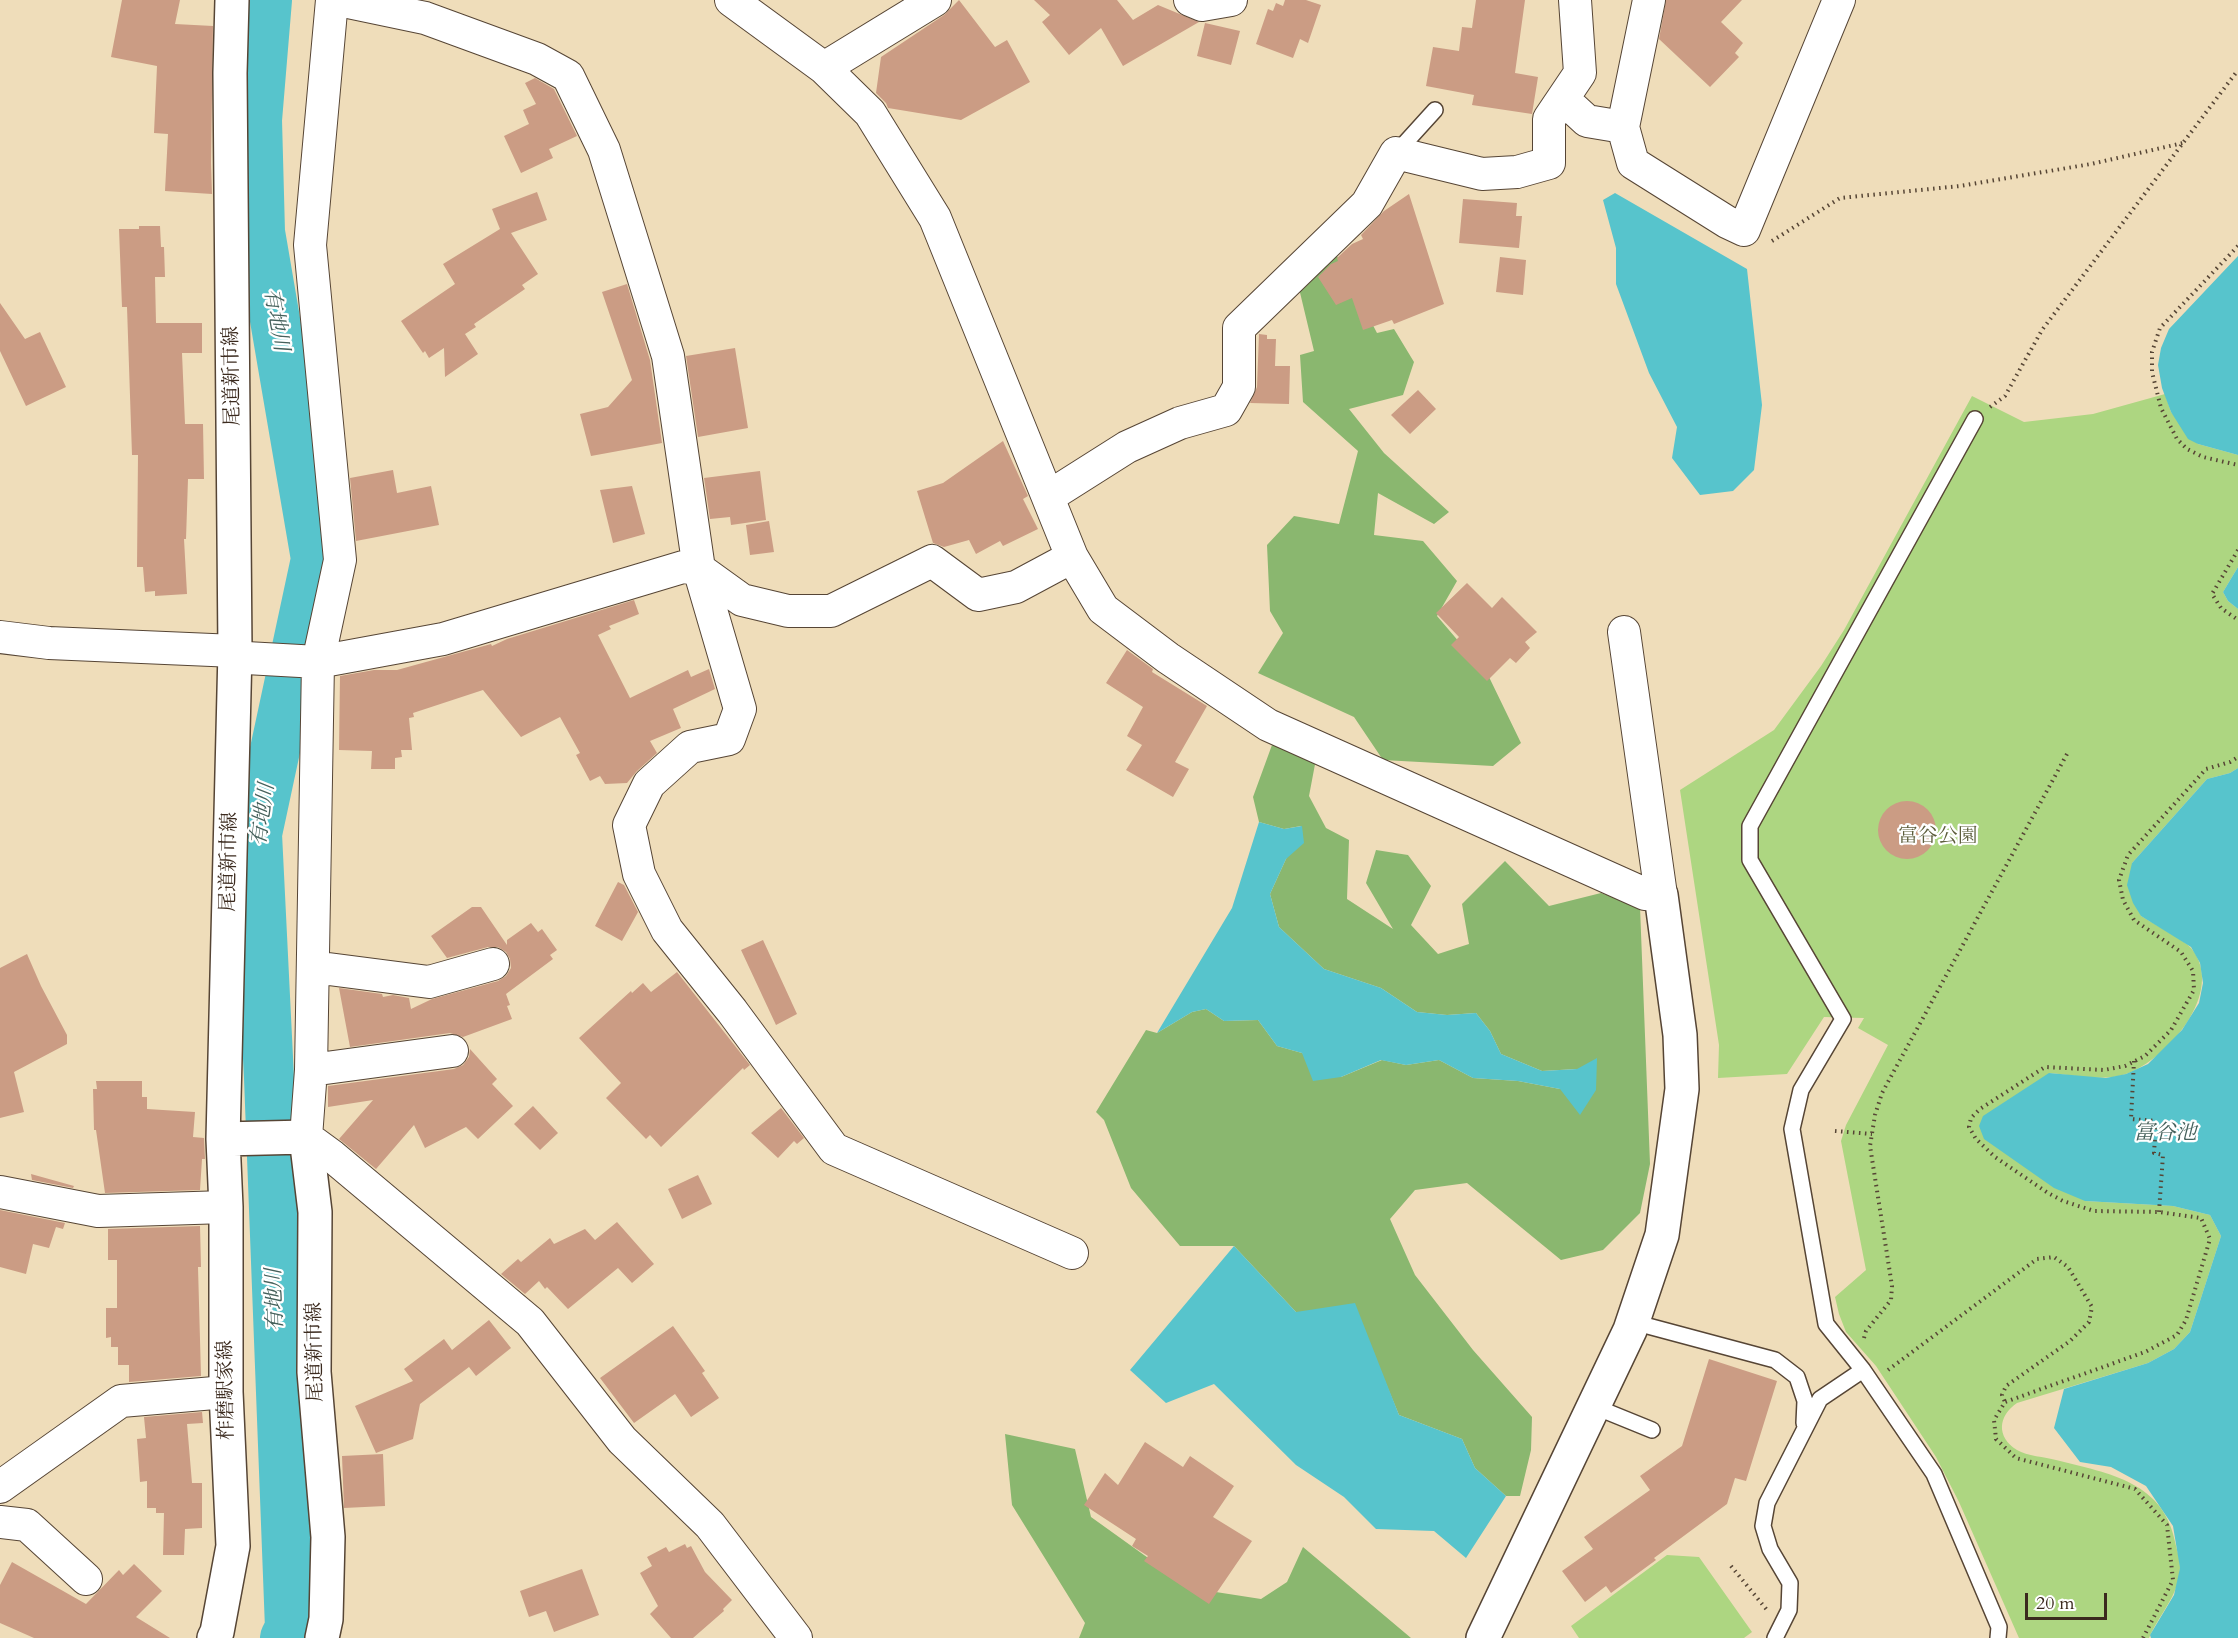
<!DOCTYPE html>
<html>
<head>
<meta charset="utf-8">
<style>
	body { margin:0 }
	#map { position:relative; width:2238px; height:1638px; overflow:hidden; background:#efddba; font-family:Cardo,serif }
	canvas { display:block }
	.scale { position:absolute; left:2025px; top:1593px; width:82px; height:27px; box-sizing:border-box; border:3px solid #3b2a1e; border-top:0; padding-left:8px; font-size:18px; line-height:21px; white-space:nowrap; color:#3b2a1e; -webkit-text-stroke:4px #fff; paint-order:stroke }
</style>
</head>
<body>
<div id="map">
<canvas width="2238" height="1638"></canvas>
<div class="scale">20 m</div>
</div>
<script>
const context = document.querySelector('canvas').getContext('2d');
context.lineJoin = 'round';
function fill(path, color) {
  context.fillStyle = color;
  context.fill(path, 'evenodd');
}
function trace(path, color, width, dash) {
  context.strokeStyle = color;
  context.lineWidth = width;
  context.lineCap = dash ? 'butt' : 'round';
  context.setLineDash(dash || []);
  context.stroke(path);
}
function write(font, color, halo, rows, align = 'center') {
  context.font = font + ' Cardo,"Noto Serif JP",serif';
  context.lineWidth = 4.5;
  context.setLineDash([]);
  context.textBaseline = 'middle';
  context.strokeStyle = halo;
  context.fillStyle = color;
  for (const [text, x, y, turn = 0] of rows) {
    context.save();
    context.translate(x, y);
    context.rotate((+turn || 0) * Math.PI / 180);
    context.textAlign = isNaN(turn) ? turn : align;
    if (halo) context.strokeText(text, 0, 0);
    context.fillText(text, 0, 0);
    context.restore();
  }
}
fill(new Path2D(`
	M 2165,394 L 2171,412 L 2198,444 L 2238,455 L 2238,567 L 2223,592 L 2228,601 L 2238,609 L 2238,768 L 2230,773 L 2207,779 L 2132,863 L 2141,916 C 2154,924 2183,939 2191,948 C 2227,991 2167,1060 2126,1074 C 2102,1082 2074,1075 2049,1073 L 2085,1201 L 2173,1206 L 2210,1215 L 2221,1236 L 2190,1332 L 2174,1349 L 2148,1363 L 2017,1403 C 1998,1416 1996,1437 2017,1450 C 2027,1456 2045,1457 2056,1460 C 2110,1474 2165,1481 2176,1546 C 2178,1553 2180,1561 2180,1568 C 2179,1596 2159,1614 2149,1638 L 2019,1638 L 1959,1502 L 1936,1457 L 1876,1366 L 1846,1332 L 1839,1314 L 1835,1297 L 1866,1270 L 1841,1141 L 1846,1125 L 1888,1045 L 1858,1028 L 1864,1018 L 1824,1017 L 1787,1074 L 1718,1078 L 1719,1045 L 1680,790 L 1774,730 L 1821,666 L 1844,630 L 1972,396 L 2024,422 L 2093,414 Z
	M 1667,1555 L 1699,1557 L 1752,1632 L 1744,1638 L 1579,1638 L 1571,1626 Z`), '#add681');
fill(new Path2D(`
	M 1337,256 L 1377,333 L 1394,329 L 1414,362 L 1403,395 L 1349,409 L 1384,453 L 1449,512 L 1434,524 L 1378,493 L 1374,535 L 1423,541 L 1457,581 L 1437,616 L 1489,677 L 1521,743 L 1493,766 L 1383,760 L 1354,717 L 1258,673 L 1283,633 L 1270,611 L 1267,545 L 1294,516 L 1339,524 L 1358,451 L 1303,402 L 1300,355 L 1314,351 L 1297,280 L 1318,260 Z
	M 1272,745 L 1316,759 L 1309,796 L 1326,828 L 1349,840 L 1347,899 L 1393,929 L 1366,883 L 1376,850 L 1408,855 L 1431,886 L 1411,925 L 1438,954 L 1469,944 L 1462,904 L 1505,861 L 1549,906 L 1601,893 L 1640,907 L 1650,1164 L 1640,1213 L 1603,1250 L 1561,1260 L 1467,1183 L 1415,1190 L 1390,1219 L 1415,1275 L 1473,1350 L 1532,1417 L 1531,1450 L 1520,1496 L 1506,1496 L 1475,1468 L 1462,1439 L 1399,1415 L 1379,1367 L 1296,1312 L 1234,1246 L 1180,1246 L 1131,1188 L 1104,1120 L 1096,1112 L 1146,1030 L 1157,1033 L 1192,1012 L 1206,1009 L 1224,1021 L 1258,1020 L 1277,1046 L 1302,1053 L 1341,1077 L 1382,1060 L 1406,1065 L 1439,1060 L 1473,1078 L 1518,1081 L 1560,1089 L 1577,1069 L 1542,1071 L 1501,1054 L 1490,1031 L 1476,1013 L 1447,1015 L 1417,1012 L 1381,988 L 1324,969 L 1279,927 L 1270,894 L 1301,826 L 1284,829 L 1259,822 L 1253,797 Z
	M 1005,1434 L 1075,1449 L 1091,1517 L 1190,1588 L 1261,1599 L 1287,1582 L 1303,1547 L 1411,1638 L 1079,1638 L 1085,1623 L 1012,1505 Z`), '#8ab76f');
fill(new Path2D(`
	M 1615,193 L 1747,269 L 1762,405 L 1754,470 L 1733,491 L 1700,495 L 1672,458 L 1677,427 L 1649,373 L 1616,284 L 1616,248 L 1603,200 Z
	M 2238,256 L 2238,455 L 2198,444 L 2188,439 L 2171,412 L 2162,388 L 2158,365 L 2161,348 L 2169,329 Z
	M 2238,567 L 2238,609 L 2228,601 L 2223,592 Z
	M 2238,768 L 2238,1638 L 2151,1638 L 2150,1635 L 2174,1595 L 2180,1568 L 2173,1526 L 2146,1486 L 2111,1467 L 2080,1462 L 2054,1428 L 2064,1389 L 2148,1363 L 2174,1349 L 2190,1332 L 2221,1236 L 2210,1215 L 2173,1206 L 2085,1201 L 2054,1188 L 1984,1139 L 1979,1126 L 1983,1116 L 2049,1073 L 2106,1078 L 2126,1074 L 2148,1064 L 2182,1030 L 2199,1003 L 2203,983 L 2200,963 L 2191,947 L 2141,916 L 2133,903 L 2127,885 L 2132,863 L 2207,779 L 2230,773 Z
	M 1259,822 L 1284,829 L 1302,826 L 1304,843 L 1286,859 L 1270,894 L 1279,927 L 1324,969 L 1381,988 L 1417,1012 L 1447,1015 L 1476,1013 L 1490,1031 L 1501,1054 L 1542,1071 L 1577,1069 L 1597,1058 L 1596,1090 L 1580,1115 L 1560,1089 L 1518,1081 L 1473,1078 L 1439,1060 L 1406,1065 L 1381,1060 L 1341,1077 L 1313,1081 L 1302,1053 L 1277,1046 L 1258,1020 L 1224,1021 L 1206,1009 L 1192,1012 L 1157,1033 L 1232,908 Z
	M 1234,1246 L 1296,1312 L 1355,1303 L 1399,1415 L 1462,1439 L 1475,1468 L 1506,1496 L 1466,1558 L 1434,1531 L 1376,1529 L 1344,1497 L 1296,1465 L 1214,1384 L 1166,1403 L 1130,1370 Z`), '#57c4cc');
trace(new Path2D(`
	M 267,0 L 257,120 L 260,232 L 316,559 L 257,834 L 269,1078 L 290,1628 L 285,1638`), '#57c4cc', 50);
fill(new Path2D(`
	M 122,0 L 180,0 L 175,24 L 213,26 L 211,163 L 212,194 L 165,191 L 168,134 L 154,133 L 157,66 L 111,57 Z
	M 959,0 L 995,47 L 1007,40 L 1030,82 L 961,120 L 888,108 L 886,103 L 876,93 L 881,57 L 944,15 Z
	M 1034,0 L 1117,0 L 1133,20 L 1158,5 L 1199,22 L 1123,66 L 1101,28 L 1069,55 L 1042,22 L 1050,15 Z
	M 1285,0 L 1306,0 L 1321,5 L 1308,43 L 1300,39 L 1293,58 L 1256,44 L 1268,9 L 1273,11 L 1276,3 L 1283,6 Z
	M 1476,0 L 1525,0 L 1515,73 L 1538,77 L 1532,114 L 1472,105 L 1474,95 L 1426,86 L 1433,47 L 1459,51 L 1462,27 L 1472,28 Z
	M 1666,0 L 1742,0 L 1721,22 L 1743,43 L 1735,53 L 1739,57 L 1710,87 L 1659,39 Z
	M 1205,23 L 1240,31 L 1231,65 L 1197,56 Z
	M 535,78 L 554,89 L 577,136 L 549,149 L 553,158 L 521,173 L 504,136 L 529,124 L 523,110 L 536,104 L 525,83 Z
	M 537,192 L 547,220 L 511,233 L 538,274 L 522,285 L 525,289 L 474,324 L 476,327 L 465,334 L 478,354 L 445,377 L 444,348 L 429,358 L 425,351 L 423,353 L 401,321 L 455,284 L 443,264 L 500,229 L 492,209 Z
	M 1409,194 L 1444,304 L 1394,324 L 1392,320 L 1363,330 L 1352,298 L 1336,305 L 1318,277 L 1331,264 L 1338,261 L 1337,258 L 1352,244 L 1363,239 L 1361,235 L 1384,211 Z
	M 1463,199 L 1517,203 L 1516,216 L 1522,216 L 1519,248 L 1459,243 Z
	M 139,226 L 160,226 L 161,247 L 164,247 L 165,277 L 155,277 L 156,323 L 202,323 L 202,353 L 182,353 L 185,424 L 203,424 L 204,479 L 188,479 L 186,539 L 184,539 L 187,594 L 155,596 L 155,591 L 145,592 L 143,567 L 137,567 L 138,455 L 132,455 L 127,307 L 122,307 L 119,229 L 139,229 Z
	M 1500,257 L 1526,260 L 1523,295 L 1496,292 Z
	M 627,284 L 650,360 L 662,443 L 591,456 L 580,414 L 608,407 L 632,380 L 602,292 Z
	M 0,303 L 25,339 L 40,332 L 66,387 L 26,406 L 0,351 Z
	M 1259,334 L 1267,335 L 1267,339 L 1276,339 L 1275,366 L 1290,366 L 1289,404 L 1250,403 L 1257,387 Z
	M 735,348 L 748,428 L 698,437 L 686,356 Z
	M 1418,390 L 1436,409 L 1410,434 L 1391,415 Z
	M 1003,441 L 1028,496 L 1023,499 L 1038,529 L 1003,546 L 1000,541 L 976,554 L 969,540 L 944,547 L 933,543 L 917,491 L 943,483 Z
	M 393,470 L 397,493 L 431,486 L 439,525 L 356,541 L 350,478 Z
	M 760,471 L 766,520 L 731,525 L 730,517 L 710,519 L 704,478 Z
	M 632,486 L 645,534 L 613,543 L 600,490 Z
	M 769,521 L 774,552 L 750,555 L 746,525 Z
	M 1467,583 L 1492,608 L 1502,597 L 1537,632 L 1525,642 L 1530,648 L 1516,663 L 1510,658 L 1487,681 L 1451,645 L 1459,637 L 1436,613 Z
	M 634,600 L 639,614 L 609,626 L 611,629 L 598,635 L 630,698 L 688,670 L 691,677 L 709,669 L 715,689 L 673,709 L 681,728 L 650,741 L 657,753 L 637,771 L 627,783 L 605,784 L 600,776 L 590,781 L 576,755 L 580,753 L 560,717 L 521,737 L 483,690 L 413,713 L 414,717 L 409,718 L 412,750 L 401,750 L 402,757 L 395,758 L 395,769 L 371,769 L 372,751 L 339,750 L 340,676 L 374,670 L 397,670 L 491,644 L 492,646 L 507,639 Z
	M 1127,650 L 1153,669 L 1152,672 L 1207,706 L 1175,762 L 1189,769 L 1173,797 L 1126,770 L 1142,745 L 1127,736 L 1143,707 L 1106,683 Z
	M1878 830a29 29 0 1 1 58 0a29 29 0 1 1-58 0Z
	M 618,882 L 624,885 L 638,912 L 622,941 L 595,926 Z
	M 472,907 L 481,907 L 507,945 L 507,940 L 531,923 L 538,932 L 542,929 L 557,950 L 550,955 L 553,959 L 506,994 L 510,1005 L 507,1006 L 512,1019 L 463,1037 L 450,1033 L 350,1047 L 339,988 L 382,994 L 383,997 L 393,995 L 409,998 L 411,1009 L 432,999 L 498,981 L 506,976 L 511,968 L 510,959 L 506,952 L 498,947 L 488,947 L 447,958 L 431,936 Z
	M 763,940 L 797,1014 L 776,1025 L 741,950 Z
	M 27,954 L 41,986 L 67,1035 L 67,1044 L 14,1072 L 24,1112 L 0,1118 L 0,968 Z
	M 677,972 L 750,1065 L 744,1070 L 743,1068 L 661,1147 L 650,1135 L 646,1139 L 606,1098 L 621,1083 L 579,1038 L 631,991 L 632,993 L 643,983 L 651,992 Z
	M 470,1049 L 497,1079 L 492,1084 L 513,1106 L 478,1139 L 466,1127 L 425,1148 L 414,1125 L 376,1169 L 339,1139 L 373,1100 L 328,1107 L 328,1086 L 454,1069 L 463,1065 L 469,1057 Z
	M 96,1081 L 142,1081 L 142,1097 L 147,1097 L 147,1109 L 195,1112 L 193,1137 L 204,1138 L 205,1159 L 202,1159 L 200,1190 L 105,1193 L 96,1130 L 94,1130 L 93,1089 L 97,1089 Z
	M 533,1106 L 558,1133 L 540,1150 L 514,1124 Z
	M 781,1108 L 804,1138 L 797,1144 L 794,1141 L 778,1158 L 751,1133 Z
	M 31,1174 L 74,1186 L 73,1188 L 32,1180 Z
	M 698,1175 L 712,1204 L 682,1219 L 668,1189 Z
	M 0,1210 L 65,1223 L 63,1229 L 56,1227 L 49,1248 L 33,1244 L 26,1274 L 0,1267 Z
	M 617,1222 L 654,1264 L 632,1283 L 618,1268 L 568,1309 L 547,1287 L 545,1289 L 539,1281 L 525,1294 L 501,1274 L 518,1259 L 521,1262 L 550,1238 L 554,1244 L 585,1229 L 595,1240 Z
	M 200,1226 L 201,1267 L 198,1267 L 201,1376 L 129,1382 L 129,1365 L 118,1365 L 118,1347 L 111,1347 L 111,1337 L 106,1338 L 106,1308 L 117,1308 L 117,1260 L 108,1260 L 108,1229 Z
	M 489,1320 L 511,1348 L 476,1376 L 469,1367 L 420,1404 L 413,1439 L 376,1453 L 355,1406 L 413,1381 L 404,1369 L 444,1339 L 452,1350 Z
	M 673,1326 L 705,1371 L 702,1373 L 719,1398 L 691,1417 L 675,1394 L 634,1423 L 600,1378 Z
	M 1709,1359 L 1777,1381 L 1746,1481 L 1735,1478 L 1727,1504 L 1654,1558 L 1656,1560 L 1611,1593 L 1606,1586 L 1585,1602 L 1562,1571 L 1593,1549 L 1584,1537 L 1650,1490 L 1640,1476 L 1682,1446 Z
	M 202,1412 L 203,1423 L 187,1424 L 192,1483 L 202,1483 L 202,1528 L 185,1529 L 184,1555 L 163,1555 L 164,1513 L 156,1513 L 156,1508 L 147,1508 L 147,1481 L 140,1482 L 137,1439 L 146,1438 L 144,1417 Z
	M 1145,1442 L 1183,1467 L 1190,1456 L 1234,1486 L 1213,1517 L 1252,1541 L 1209,1604 L 1144,1561 L 1148,1556 L 1132,1546 L 1136,1539 L 1084,1505 L 1105,1473 L 1118,1485 Z
	M 383,1454 L 385,1506 L 344,1508 L 342,1456 Z
	M 685,1544 L 687,1548 L 691,1546 L 705,1572 L 732,1600 L 723,1609 L 724,1611 L 693,1638 L 671,1638 L 650,1614 L 658,1606 L 640,1573 L 652,1566 L 647,1557 L 666,1547 L 669,1552 Z
	M 12,1562 L 86,1604 L 119,1570 L 123,1575 L 134,1564 L 162,1591 L 136,1617 L 170,1638 L 34,1638 L 0,1623 L 0,1585 Z
	M 582,1569 L 599,1615 L 554,1632 L 546,1611 L 529,1617 L 520,1591 Z`), '#cb9c84');
const lane = new Path2D(`
	M 1396,153 L 1435,110
	M 1975,419 L 1750,826 L 1750,860 L 1843,1019 L 1801,1090 L 1792,1129 L 1826,1324 L 1863,1370 L 1934,1474 L 1999,1627 L 1998,1638
	M 1633,1322 L 1775,1360 L 1797,1377 L 1805,1401 L 1804,1423
	M 1593,1406 L 1652,1430
	M 1775,1638 L 1789,1610 L 1790,1583 L 1770,1549 L 1763,1526 L 1767,1503 L 1820,1399 L 1863,1370`);
const street = new Path2D(`
	M 332,0 L 310,245 L 340,560 L 318,662 L 311,1070 L 306,1137 L 332,1156 L 530,1322 L 622,1440 L 710,1525 L 796,1638
	M 339,0 L 425,18 L 537,59 L 568,76 L 604,150 L 668,356 L 699,569 L 740,709 L 729,739 L 690,747 L 649,784 L 629,825 L 639,874 L 667,930 L 732,1011 L 834,1149 L 1072,1253
	M 731,0 L 824,68 L 870,113 L 935,218 L 1072,557 L 1103,609 L 1168,658 L 1268,725 L 1645,894 L 1661,895 L 1624,632
	M 1190,0 L 1202,5 L 1231,0
	M 1649,0 L 1623,127 L 1633,163 L 1727,222 L 1744,230 L 1839,0
	M 824,68 L 935,0
	M 1563,99 L 1587,121 L 1623,127
	M 1048,497 L 1127,447 L 1180,423 L 1226,410 L 1239,387 L 1239,328 L 1367,204 L 1396,153 L 1482,174 L 1517,172 L 1549,163 L 1549,119 L 1580,73 L 1575,0
	M 0,637 L 49,643 L 235,651 L 246,658 L 318,662 L 443,639 L 683,567 L 699,569 L 742,600 L 788,611 L 831,611 L 932,561 L 978,595 L 1016,587 L 1072,557
	M 313,967 L 429,982 L 493,964
	M 311,1070 L 452,1051
	M 0,1192 L 98,1211 L 226,1207
	M 0,1487 L 121,1401 L 226,1392
	M 0,1522 L 27,1525 L 86,1579`);
const secondary = new Path2D(`
	M 223,1139 L 306,1137 L 315,1212 L 314,1372 L 328,1537 L 326,1619 L 322,1638
	M 214,1638 L 217,1632 L 233,1546 L 226,1392 L 226,1207 L 223,1139 L 235,651 L 230,73 L 232,0
	M 1483,1638 L 1630,1330 L 1662,1235 L 1682,1089 L 1680,1035 L 1661,895`);
trace(lane, '#564535', 18);
trace(street, '#564535', 34);
trace(secondary, '#564535', 36);
trace(new Path2D(`
	M 1772,241 L 1840,198 L 1960,186 L 2091,164 L 2183,143
	M 2238,246 L 2160,328 L 2152,352 L 2152,372 L 2161,408 L 2177,439 L 2187,449 L 2203,457 L 2238,465
	M 1990,407 L 2005,396 L 2042,330 L 2238,70
	M 2238,550 L 2212,594 L 2221,608 L 2238,620
	M 2134,1061 L 2131,1119 L 2156,1121 L 2154,1153 L 2163,1155 L 2159,1212
	M 1835,1131 L 1872,1134
	M 1864,1338 L 1866,1331 L 1891,1300 L 1892,1286 L 1870,1146 L 1875,1115 L 1882,1093 L 2067,754
	M 1888,1370 L 2037,1259 L 2054,1257 L 2068,1267 L 2092,1307 L 2089,1322 L 2070,1341 L 2006,1386 L 2002,1395 L 2005,1402
	M 1731,1566 L 1767,1610
	M 2143,1638 L 2173,1580 L 2167,1525 L 2135,1489 L 2016,1458 L 1996,1439 L 1994,1420 L 2005,1402 L 2145,1352 L 2177,1335 L 2186,1320 L 2210,1239 L 2201,1218 L 2159,1212 L 2094,1211 L 2063,1201 L 2048,1193 L 1995,1157 L 1976,1139 L 1969,1127 L 1971,1118 L 1980,1109 L 2045,1067 L 2104,1070 L 2125,1066 L 2145,1056 L 2171,1030 L 2194,990 L 2193,971 L 2181,952 L 2134,920 L 2123,900 L 2119,880 L 2128,855 L 2206,769 L 2230,762 L 2238,757`), '#564535', 4, [1.5, 4.5]);
trace(lane, '#fff', 15);
trace(street, '#fff', 32);
trace(secondary, '#fff', 33);
write('20px', '#3b2a1e', '#fff', [
	["尾道新市線",233,376,-91],
	["尾道新市線",230,862,-89],
	["尾道新市線",316,1352,-91],
	["柞磨駅家線",227,1390,-91]
]);
write('20px', '#5d5e3c', '#fff', [
	["富谷公園",1938,837]
]);
write('italic 21px', '#45605b', '#fff', [
	["有地川",275,320,80],
	["有地川",264,815,-82],
	["富谷池",2165,1134],
	["有地川",276,1300,-92]
]);
</script>
</body>
</html>
